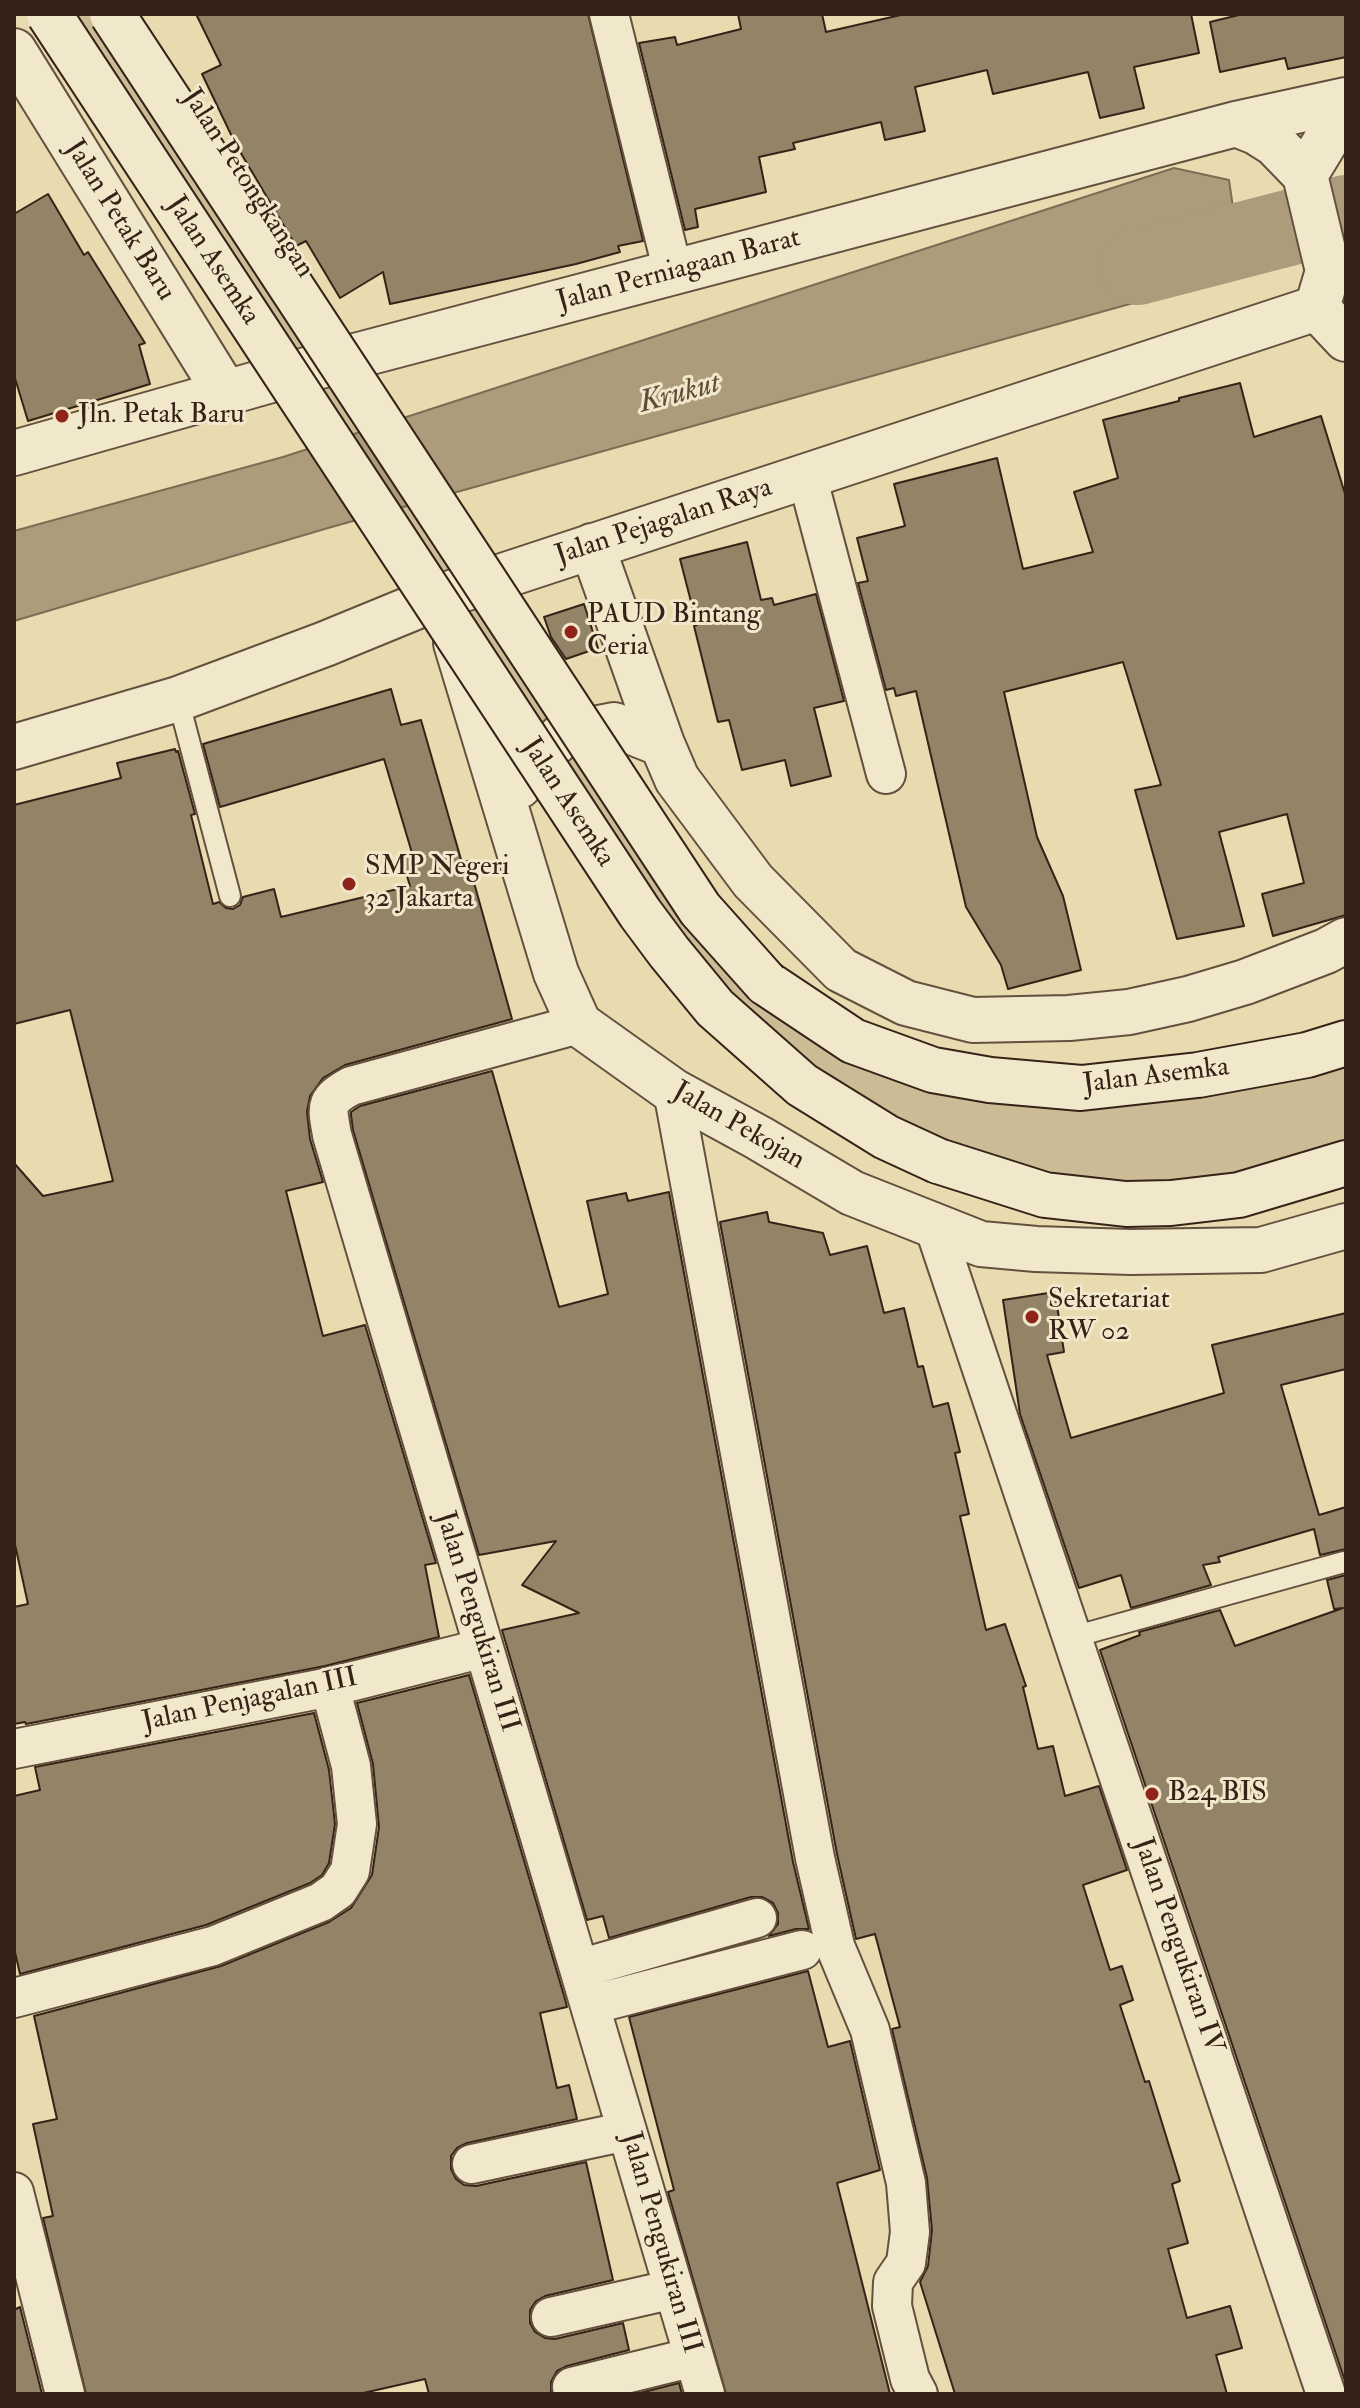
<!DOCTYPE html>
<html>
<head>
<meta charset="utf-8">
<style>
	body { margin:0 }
	#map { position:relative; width:1360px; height:2408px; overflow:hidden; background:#e9dbb0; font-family:"IM FELL Double Pica",serif }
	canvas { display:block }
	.frame { position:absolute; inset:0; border:16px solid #362318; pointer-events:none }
</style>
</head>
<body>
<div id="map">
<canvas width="1360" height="2408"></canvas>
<div class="frame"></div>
</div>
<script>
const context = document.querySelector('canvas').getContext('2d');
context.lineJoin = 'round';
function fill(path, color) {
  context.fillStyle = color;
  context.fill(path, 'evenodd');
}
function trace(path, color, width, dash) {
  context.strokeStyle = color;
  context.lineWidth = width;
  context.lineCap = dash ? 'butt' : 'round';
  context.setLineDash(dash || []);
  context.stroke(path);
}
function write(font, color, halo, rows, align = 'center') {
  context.font = font + ' "IM FELL Double Pica",serif';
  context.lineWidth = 6;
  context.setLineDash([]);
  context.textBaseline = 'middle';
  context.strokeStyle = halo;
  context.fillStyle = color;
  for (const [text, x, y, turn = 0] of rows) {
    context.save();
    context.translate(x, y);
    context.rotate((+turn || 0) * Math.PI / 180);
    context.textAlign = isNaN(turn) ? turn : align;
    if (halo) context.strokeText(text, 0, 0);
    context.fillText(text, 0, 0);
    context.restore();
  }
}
fill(new Path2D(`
	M 49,14 L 112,14 L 766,983 L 990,1080 L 1346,1043 L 1346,1163 L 1239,1195 L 938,1161 L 715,1008 Z`), '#cbbc96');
const water = new Path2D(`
	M 1174,168 L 1229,180 L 1241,263 L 1212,281 L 328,528 L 14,621 L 14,531 L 283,457 Z`);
fill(water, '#ac9c7c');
trace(water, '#7d6c54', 2);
trace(new Path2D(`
	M 1138,267 L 1346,213`), '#ac9c7c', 76);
const building = new Path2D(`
	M 196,14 L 588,14 L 643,241 L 618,246 L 620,252 L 576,264 L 390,304 L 383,272 L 340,298 L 306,241 L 296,246 L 236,145 L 202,74 L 221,65 Z
	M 738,14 L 822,14 L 826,32 L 905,14 L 1191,14 L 1199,53 L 1134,67 L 1144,108 L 1100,118 L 1088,72 L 993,94 L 987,70 L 915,87 L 925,131 L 885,140 L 881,122 L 793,143 L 795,149 L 759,157 L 766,192 L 695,209 L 698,227 L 685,230 L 639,43 L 675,37 L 677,45 L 741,29 Z
	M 1243,14 L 1346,14 L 1346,57 L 1288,69 L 1285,58 L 1220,72 L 1210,22 Z
	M 48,194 L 84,255 L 88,252 L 145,343 L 139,345 L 150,384 L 28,421 L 14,375 L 14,214 Z
	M 1240,383 L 1254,437 L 1321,416 L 1346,497 L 1346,915 L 1273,936 L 1262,894 L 1304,883 L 1287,814 L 1219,832 L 1244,926 L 1177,939 L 1135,790 L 1161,785 L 1123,662 L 1004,692 L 1037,837 L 1063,896 L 1081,970 L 1008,989 L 1001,965 L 966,907 L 916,691 L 896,696 L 894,688 L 886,690 L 858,583 L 868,581 L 857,538 L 905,526 L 894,484 L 997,458 L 1023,569 L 1093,552 L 1074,492 L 1118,478 L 1103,420 L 1179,401 L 1179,398 Z
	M 747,542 L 761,600 L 772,598 L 774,605 L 816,594 L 844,701 L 814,708 L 831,776 L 791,786 L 785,760 L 742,770 L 729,720 L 718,722 L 694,626 L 697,625 L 680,559 Z
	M 584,604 L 598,648 L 566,659 L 551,637 L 544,617 Z
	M 391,689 L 401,725 L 421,720 L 462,863 L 468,861 L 512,1019 L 345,1065 L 323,1078 L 310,1096 L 307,1112 L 310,1139 L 323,1182 L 286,1191 L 323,1336 L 365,1325 L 436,1563 L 425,1565 L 439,1637 L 325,1666 L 26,1724 L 25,1722 L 14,1724 L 14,1607 L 28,1604 L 14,1540 L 14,1163 L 43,1196 L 113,1181 L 70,1010 L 14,1024 L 14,805 L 121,778 L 117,763 L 175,749 L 176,752 L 178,751 L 195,814 L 191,815 L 213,904 L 219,902 L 226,908 L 233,909 L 240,905 L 243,897 L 274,889 L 281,917 L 410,886 L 401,856 L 412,853 L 384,759 L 220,807 L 203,744 Z
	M 492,1071 L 559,1307 L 608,1294 L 587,1201 L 626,1193 L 628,1201 L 669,1192 L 793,1862 L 809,1929 L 796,1929 L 769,1936 L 778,1924 L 778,1913 L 773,1903 L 762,1897 L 751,1897 L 609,1938 L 603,1916 L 587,1920 L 502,1630 L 579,1613 L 522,1585 L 556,1541 L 479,1555 L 353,1130 L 351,1115 L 351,1112 L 360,1106 Z
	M 767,1212 L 769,1222 L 823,1233 L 830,1255 L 867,1246 L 884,1313 L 904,1308 L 918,1367 L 923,1366 L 933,1407 L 948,1403 L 960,1452 L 955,1453 L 969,1514 L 960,1516 L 986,1630 L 1005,1624 L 1026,1686 L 1023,1687 L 1038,1749 L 1053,1746 L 1065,1796 L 1099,1786 L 1127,1870 L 1083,1885 L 1110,1970 L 1122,1966 L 1133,2000 L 1120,2005 L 1145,2082 L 1149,2081 L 1180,2181 L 1172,2184 L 1188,2243 L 1168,2249 L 1187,2318 L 1230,2306 L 1242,2348 L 1216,2355 L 1227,2394 L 955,2394 L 920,2282 L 928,2266 L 932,2230 L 927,2178 L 892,2029 L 900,2027 L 875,1934 L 856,1939 L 837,1854 L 720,1222 Z
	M 1055,1292 L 1064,1352 L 1047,1355 L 1071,1438 L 1224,1393 L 1212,1345 L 1346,1313 L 1346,1369 L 1281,1385 L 1319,1515 L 1346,1507 L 1346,1549 L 1320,1555 L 1314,1529 L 1218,1557 L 1220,1562 L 1203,1565 L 1211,1585 L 1131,1608 L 1121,1575 L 1079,1588 L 1020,1414 L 1003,1300 Z
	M 1346,1575 L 1346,2384 L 1100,1650 L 1140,1635 L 1139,1632 L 1220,1610 L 1235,1646 L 1343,1608 L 1334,1609 L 1327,1580 Z
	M 469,1675 L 565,1999 L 567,2007 L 540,2013 L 557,2088 L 569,2085 L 577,2119 L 467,2143 L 457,2148 L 451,2156 L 451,2169 L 456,2179 L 464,2185 L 476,2186 L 586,2162 L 613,2280 L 545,2296 L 536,2301 L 530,2310 L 530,2323 L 535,2332 L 545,2338 L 555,2339 L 623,2323 L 629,2350 L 567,2366 L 557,2371 L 551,2382 L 551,2394 L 429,2394 L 425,2379 L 359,2394 L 86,2394 L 43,2218 L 53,2216 L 33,2124 L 57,2119 L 34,2016 L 221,1966 L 329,1922 L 351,1908 L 372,1875 L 379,1827 L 373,1764 L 357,1703 Z
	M 314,1713 L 329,1770 L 335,1824 L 329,1863 L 322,1875 L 310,1883 L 206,1925 L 20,1974 L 14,1948 L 14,1796 L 40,1790 L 35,1767 Z
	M 808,1971 L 828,2047 L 850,2041 L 880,2170 L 837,2183 L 890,2394 L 726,2394 L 668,2192 L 674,2190 L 629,2017 Z
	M 20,2307 L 42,2394 L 14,2394 L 14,2310 Z
	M 679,2383 L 682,2394 L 636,2394 Z`);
fill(building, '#938367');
trace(building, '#362318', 2);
const service = new Path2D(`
	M 178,699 L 230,896
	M 1073,1637 L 1344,1562`);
const minor = new Path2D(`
	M 609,14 L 673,272
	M 807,476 L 886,774
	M 579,1024 L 351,1086 C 324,1101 327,1106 332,1135 L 705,2394
	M 673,1091 L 815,1858 L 835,1946 L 870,2030 L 906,2183 L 910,2232 L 906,2263 L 893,2282 L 892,2306 L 910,2379 L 918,2394
	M 934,1226 L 1326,2394
	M 14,1749 L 330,1687 L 484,1648
	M 579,1969 L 757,1918
	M 14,1998 L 213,1946 L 321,1902 L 338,1890 L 350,1871 L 357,1824 L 351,1766 L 330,1687
	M 590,2005 L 802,1950
	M 472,2164 L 627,2131
	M 14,2192 L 65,2394
	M 551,2317 L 674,2289
	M 572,2387 L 694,2357`);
const tertiary = new Path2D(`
	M 14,51 L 225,392
	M 1236,124 L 1256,132 L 1275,144 L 1305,175 L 1328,271 L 1317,308
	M 1305,175 L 1333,129 L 1346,117
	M 1317,308 L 1346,339
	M 14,453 L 359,355 L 1236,124 L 1346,100
	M 592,546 L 662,744 L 677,779 L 753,881 L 841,970 L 906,1003 L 973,1020 L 1069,1018 L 1129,1012 L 1188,999 L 1245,982 L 1326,951 L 1346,940
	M 456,643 L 556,973 L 579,1024 L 673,1091 L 759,1138 L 852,1193 L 981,1244 L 1036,1249 L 1131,1252 L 1261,1250 L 1346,1226
	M 14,747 L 178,699 L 325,644 L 442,596 L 1317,308
	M 519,786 L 525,769 L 563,735 L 614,725 L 662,744`);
const secondary = new Path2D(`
	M 766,983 L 853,1041 L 933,1070 L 990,1080 L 1081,1088 L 1198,1075 L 1307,1055 L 1346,1043
	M 938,1161 L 1045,1195 L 1126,1204 L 1171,1203 L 1239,1195 L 1346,1163`);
trace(service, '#63513e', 24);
trace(minor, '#63513e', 42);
trace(tertiary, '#63513e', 48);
trace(secondary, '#362318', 48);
trace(service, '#f1e8cc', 20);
trace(minor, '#f1e8cc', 38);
trace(tertiary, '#f1e8cc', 44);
trace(secondary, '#f1e8cc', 44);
const secondaryBridge = new Path2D(`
	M 49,14 L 640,913 L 669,952 L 715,1008 L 802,1085 L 886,1137 L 938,1161
	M 112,14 L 700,909 L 766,983`);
trace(secondaryBridge, '#362318', 48, []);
trace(secondaryBridge, '#f1e8cc', 44);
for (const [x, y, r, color] of [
	[62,416,8,"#8f2418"],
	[571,632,8,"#8f2418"],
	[349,884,8,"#8f2418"],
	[1032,1317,8,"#8f2418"],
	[1152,1794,8,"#8f2418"]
]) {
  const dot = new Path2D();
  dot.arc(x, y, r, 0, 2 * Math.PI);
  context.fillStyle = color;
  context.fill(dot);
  trace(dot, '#f1e8cc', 3);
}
write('28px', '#362318', '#f1e8cc', [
	["Jalan Petongkangan",247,184,57],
	["Jalan Petak Baru",119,221,58],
	["Jalan Asemka",212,261,57],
	["Jalan Perniagaan Barat",679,271,-15],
	["Jalan Pejagalan Raya",664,523,-18],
	["Jalan Asemka",567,803,57],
	["Jalan Asemka",1156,1077,-7],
	["Jalan Pekojan",738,1127,30],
	["Jalan Pengukiran III",476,1622,73],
	["Jalan Penjagalan III",250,1701,-12],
	["Jalan Pengukiran IV",1177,1946,71],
	["Jalan Pengukiran III",660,2243,74]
]);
write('28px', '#362318', '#f1e8cc', [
	["Jln. Petak Baru",78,416],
	["PAUD Bintang",587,616],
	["Ceria",587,648],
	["SMP Negeri",365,868],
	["32 Jakarta",365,900],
	["Sekretariat",1048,1301],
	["RW 02",1048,1333],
	["B24 BIS",1168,1794]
], 'left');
write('italic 30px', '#5f4d3b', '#f1e8cc', [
	["Krukut",680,395,-15]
]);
</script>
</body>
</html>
